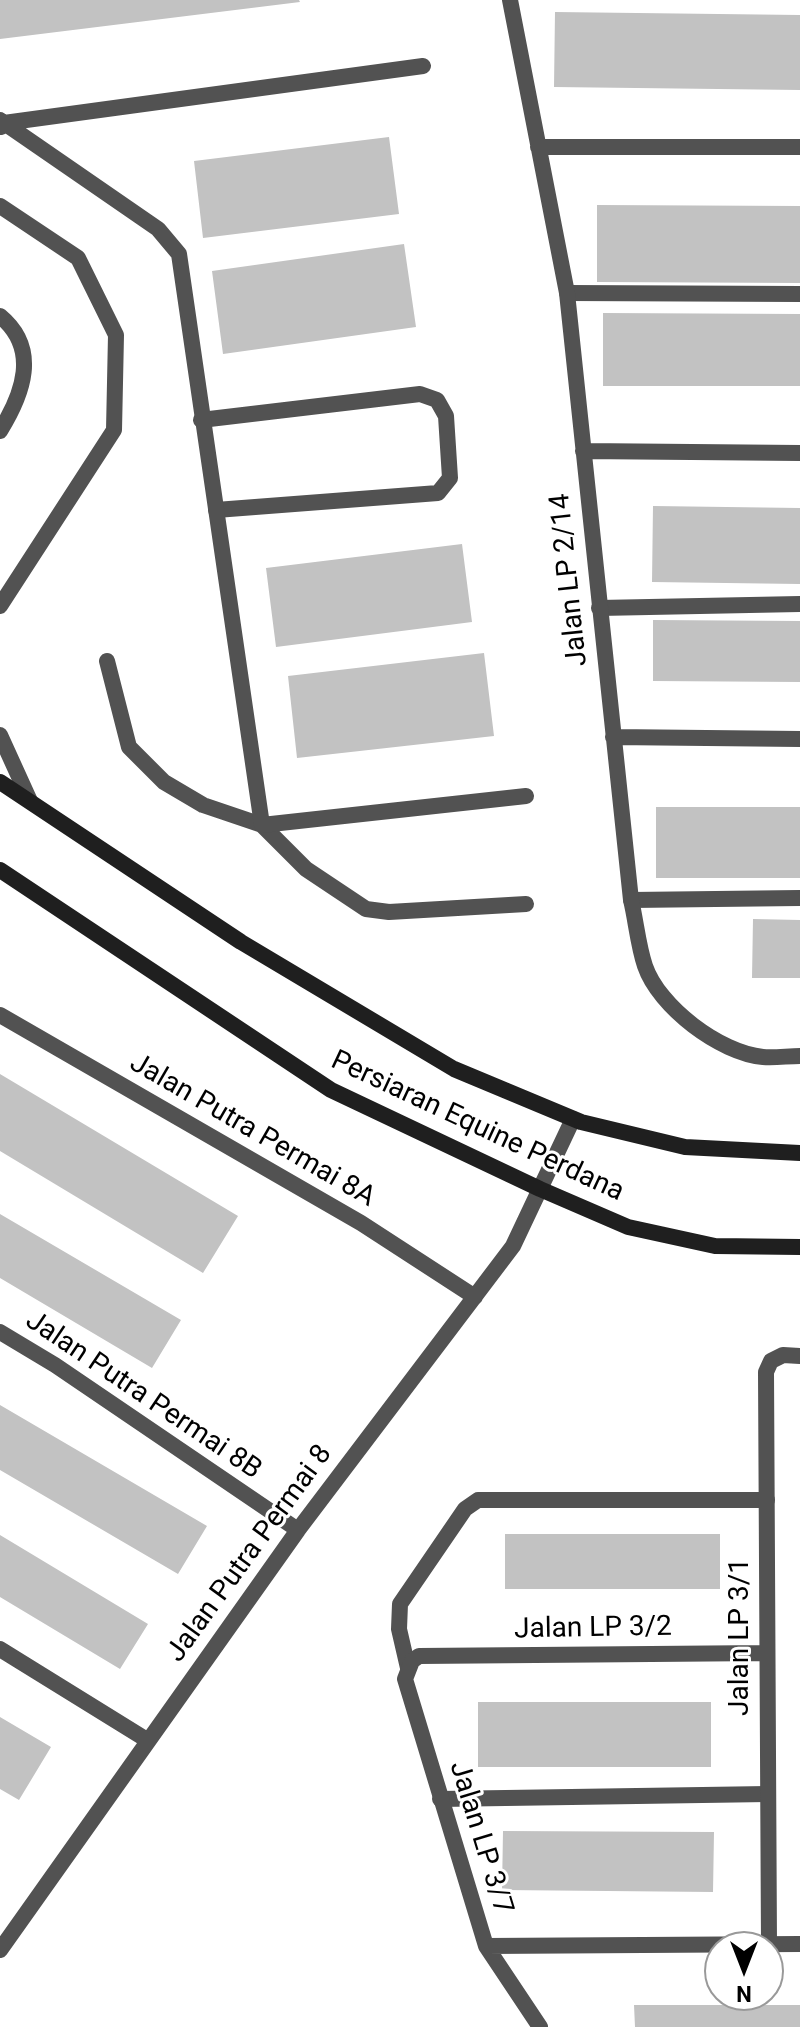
<!DOCTYPE html>
<html>
<head>
<meta charset="utf-8">
<style>
	body { margin:0 }
	#map { position:relative; width:800px; height:2027px; overflow:hidden; background:#fff; font-family:Roboto,sans-serif }
	canvas { display:block }
	.north { position:absolute; left:704px; top:1931px; width:80px; height:80px; box-sizing:border-box; background:#fff; border:2px solid #999; border-radius:50%; rotate:180deg; font-size:22px; font-weight:700; line-height:32px; text-align:center; color:#000 }
	.north::after { content:''; display:block; margin:auto; width:28px; height:36px; background:#000; clip-path:polygon(50% 0,100% 100%,50% 72%,0 100%) }
</style>
</head>
<body>
<div id="map">
<canvas width="800" height="2027"></canvas>
<div class="north">N</div>
</div>
<script>
const context = document.querySelector('canvas').getContext('2d');
context.lineJoin = 'round';
function fill(path, color) {
  context.fillStyle = color;
  context.fill(path, 'evenodd');
}
function trace(path, color, width, dash) {
  context.strokeStyle = color;
  context.lineWidth = width;
  context.lineCap = dash ? 'butt' : 'round';
  context.setLineDash(dash || []);
  context.stroke(path);
}
function write(font, color, halo, rows, align = 'center') {
  context.font = font + ' Roboto,sans-serif';
  context.lineWidth = 6;
  context.setLineDash([]);
  context.textBaseline = 'middle';
  context.strokeStyle = halo;
  context.fillStyle = color;
  for (const [text, x, y, turn = 0] of rows) {
    context.save();
    context.translate(x, y);
    context.rotate((+turn || 0) * Math.PI / 180);
    context.textAlign = isNaN(turn) ? turn : align;
    if (halo) context.strokeText(text, 0, 0);
    context.fillText(text, 0, 0);
    context.restore();
  }
}
fill(new Path2D(`
	M 0,0 L 299,0 L 300,2 L 0,39 Z
	M 555,12 L 800,15 L 800,90 L 554,87 Z
	M 389,137 L 399,214 L 203,238 L 194,161 Z
	M 597,205 L 800,206 L 800,283 L 597,282 Z
	M 404,244 L 416,327 L 223,354 L 212,271 Z
	M 603,313 L 800,314 L 800,386 L 603,386 Z
	M 653,506 L 800,508 L 800,584 L 652,582 Z
	M 462,544 L 472,622 L 276,647 L 266,568 Z
	M 653,620 L 800,621 L 800,682 L 653,681 Z
	M 484,653 L 494,736 L 297,758 L 288,676 Z
	M 656,807 L 800,807 L 800,878 L 656,878 Z
	M 753,919 L 800,920 L 800,978 L 752,978 Z
	M 0,1074 L 238,1216 L 203,1273 L 0,1151 Z
	M 0,1214 L 181,1320 L 152,1368 L 0,1278 Z
	M 0,1405 L 207,1526 L 178,1574 L 0,1470 Z
	M 505,1534 L 720,1534 L 720,1589 L 505,1589 Z
	M 0,1535 L 148,1624 L 120,1669 L 0,1597 Z
	M 478,1702 L 711,1702 L 711,1767 L 478,1767 Z
	M 0,1717 L 51,1747 L 19,1800 L 0,1789 Z
	M 503,1831 L 714,1832 L 713,1892 L 502,1890 Z
	M 634,2005 L 800,2005 L 800,2027 L 635,2027 Z`), '#c2c2c2');
trace(new Path2D(`
	M 567,293 L 800,294
	M 0,316 C 40,349 23,394 0,431
	M 201,420 L 420,394 L 437,400 L 446,416 L 450,478 L 438,493 L 216,510
	M 599,608 L 800,604
	M 107,661 L 129,747 L 164,782 L 203,805 L 262,825 L 306,869 L 366,909 L 389,912 L 526,904
	M 631,900 L 800,898
	M 408,1668 L 399,1629 L 400,1604 L 465,1509 L 478,1500 L 767,1500
	M 440,1799 L 768,1794`), '#525252', 16);
trace(new Path2D(`
	M 510,0 L 567,293 L 631,900 C 636,921 638,945 645,966 C 659,1007 720,1053 763,1057 C 775,1058 788,1056 800,1056
	M 0,120 L 158,229 L 179,254 L 262,825 L 526,796
	M 1,127 L 4,123 L 423,66
	M 538,147 L 800,147
	M 0,206 L 78,258 L 116,335 L 114,430 L 0,606
	M 583,451 L 800,453
	M 0,735 L 30,801
	M 613,737 L 800,739
	M 0,1015 L 361,1223 L 475,1297
	M 0,1332 L 55,1365 L 298,1530
	M 0,1649 L 147,1740
	M 769,1944 L 766,1372 L 771,1361 L 783,1355 L 800,1356
	M 486,1946 L 800,1944
	M 0,1950 L 298,1530 L 513,1246 L 573,1119
	M 540,2027 L 486,1946 L 405,1679 L 412,1661 L 419,1656 L 767,1653`), '#525252', 16);
trace(new Path2D(`
	M 0,782 L 241,942 L 454,1069 L 581,1122 L 685,1147 L 800,1153
	M 0,870 L 331,1090 L 540,1189 L 628,1227 L 715,1246 L 800,1247`), '#1f1f1f', 16);
write('28px', '#000', '#fff', [
	["Jalan LP 2/14",570,580,-96],
	["Persiaran Equine Perdana",477,1127,25],
	["Jalan Putra Permai 8A",252,1131,30],
	["Jalan Putra Permai 8B",143,1396,34],
	["Jalan Putra Permai 8",250,1554,-54],
	["Jalan LP 3/2",593,1629,-1],
	["Jalan LP 3/1",741,1637,-90],
	["Jalan LP 3/7",480,1838,73]
]);
</script>
</body>
</html>
